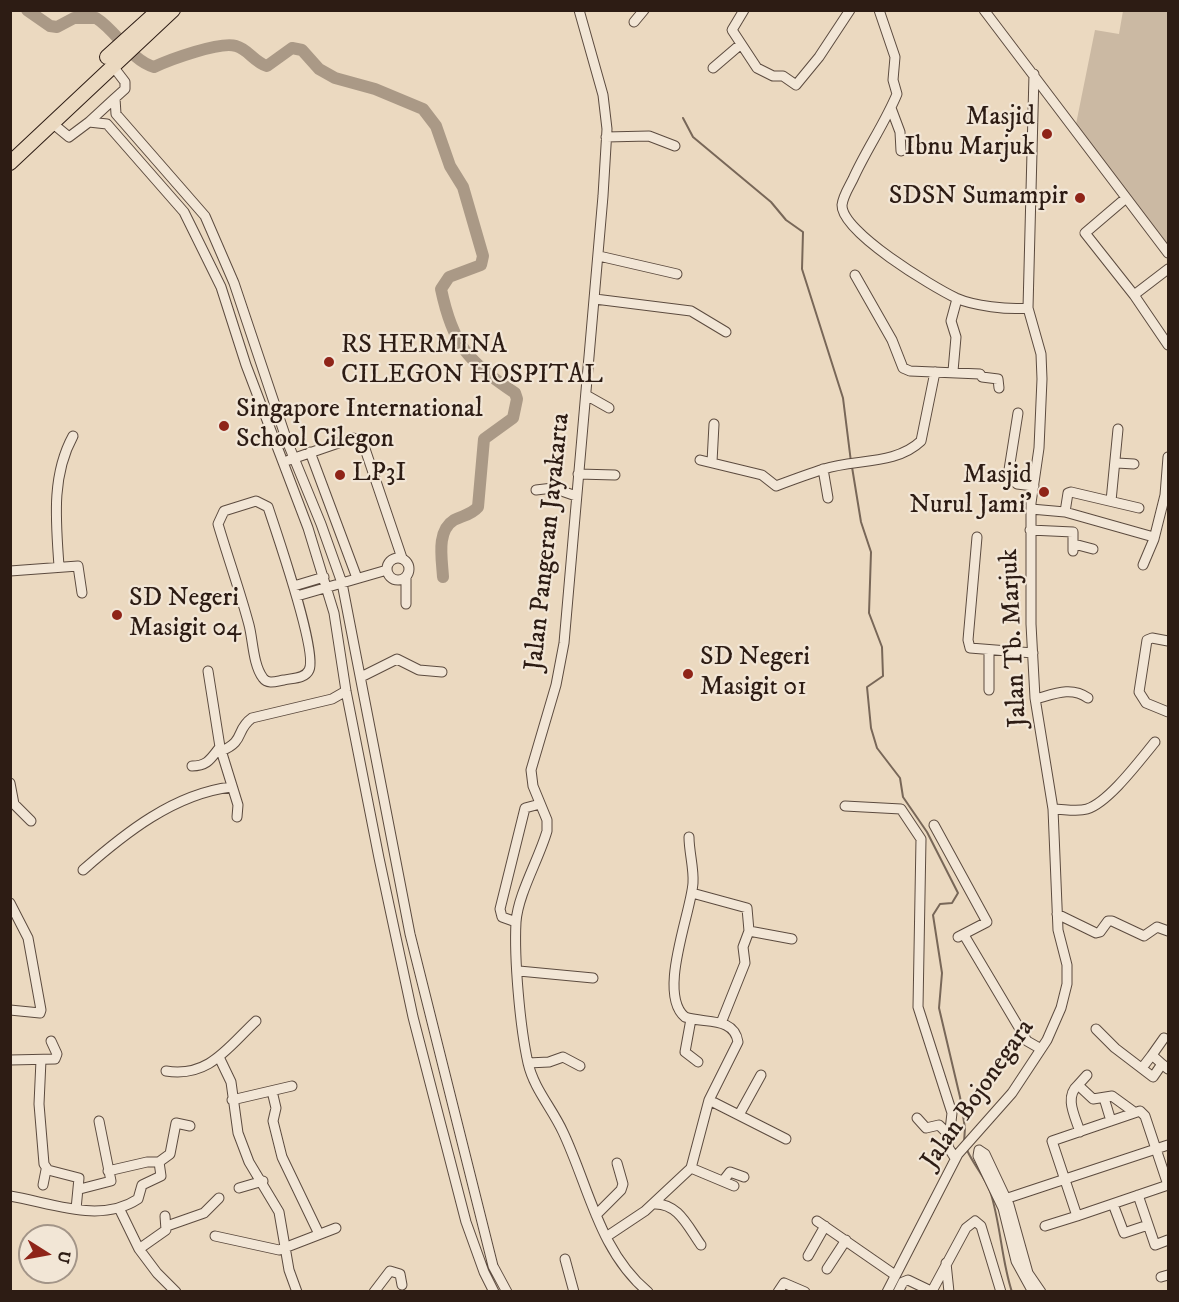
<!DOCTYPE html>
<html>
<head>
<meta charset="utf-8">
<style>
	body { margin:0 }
	#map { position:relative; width:1179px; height:1302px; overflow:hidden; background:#ebd9c0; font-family:"IM FELL DW Pica",serif }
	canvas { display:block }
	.frame { position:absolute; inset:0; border:12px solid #2d1c14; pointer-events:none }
	.north { position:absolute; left:18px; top:1224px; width:60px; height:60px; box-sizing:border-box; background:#f2e6d6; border:2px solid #a39588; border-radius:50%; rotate:101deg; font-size:16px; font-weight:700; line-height:24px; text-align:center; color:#2d1c14 }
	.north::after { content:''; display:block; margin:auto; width:21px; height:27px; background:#8f2418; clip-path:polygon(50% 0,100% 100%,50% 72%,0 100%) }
</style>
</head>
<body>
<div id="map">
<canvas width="1179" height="1302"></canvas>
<div class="frame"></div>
<div class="north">U</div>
</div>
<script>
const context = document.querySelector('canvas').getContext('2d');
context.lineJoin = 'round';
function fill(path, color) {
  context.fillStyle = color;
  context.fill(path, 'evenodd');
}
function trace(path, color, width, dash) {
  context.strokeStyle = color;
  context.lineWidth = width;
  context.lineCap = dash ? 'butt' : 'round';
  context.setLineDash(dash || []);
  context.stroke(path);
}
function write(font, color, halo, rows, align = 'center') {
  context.font = font + ' "IM FELL DW Pica",serif';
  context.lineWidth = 4.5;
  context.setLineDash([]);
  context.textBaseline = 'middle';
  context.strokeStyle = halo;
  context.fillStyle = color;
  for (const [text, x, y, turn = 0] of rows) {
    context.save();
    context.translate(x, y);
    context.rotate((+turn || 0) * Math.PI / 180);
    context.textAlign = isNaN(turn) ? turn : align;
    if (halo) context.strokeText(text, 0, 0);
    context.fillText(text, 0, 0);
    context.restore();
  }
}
fill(new Path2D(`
	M 1123,11 L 1168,11 L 1168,248 L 1075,129 L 1095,30 L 1119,34 Z`), '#cbb9a3');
trace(new Path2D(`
	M 683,118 L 693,137 L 771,202 L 786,220 L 803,232 L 802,269 L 843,398 L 851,462
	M 852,467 L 861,522 L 871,552 L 869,613 L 882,647 L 883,676 L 867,687 L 871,728 L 877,748 L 900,778 L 903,797 L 927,832 L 958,893 L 952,903 L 940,904 L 933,915 L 942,973 L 939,1008 L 960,1097 L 965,1128 L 964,1142
	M 967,1150 C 973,1164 985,1177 990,1191 C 1001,1224 1001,1259 1012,1292`), '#786758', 2);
trace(new Path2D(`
	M 27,10 L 50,26 L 57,27 L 74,18 L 96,18 C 117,31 130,60 154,67 C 169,60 220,41 236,46 C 248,49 254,62 267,66 L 292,48 L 302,50 L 319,69 L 335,78 L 375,89 L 423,109 L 436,126 L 450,166 L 463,187 L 483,256 L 481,265 L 449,277 L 441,289 C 453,346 468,361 515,393 L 517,399 L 513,418 L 484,439 L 478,507 C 471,515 464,515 454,520 C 436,531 442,559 443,577`), '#aa9986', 12);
const minor = new Path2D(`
	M 579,10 L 603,95 L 607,129 L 603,196 L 564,643 L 556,685 L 531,770 L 533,786 L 547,820 L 547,831 C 539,859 518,894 516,922 C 514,959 520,1027 528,1063 C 534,1089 552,1108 563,1132 C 589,1187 599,1251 648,1292
	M 744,10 L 732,30 L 757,68 L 773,76 L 783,76 L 796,85 L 819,57 L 850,10
	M 879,10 L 895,57 L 893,80 L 897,94 C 885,123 866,150 853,179 C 849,187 843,196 842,205 C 841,232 933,287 956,298 C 974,306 1008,310 1028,308
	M 984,10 L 1168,253
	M 634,22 L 644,10
	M 112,65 L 125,82 L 125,89 L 115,98 L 116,114 L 205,216 L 234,283 L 287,441 L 321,524 L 342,583 L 410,934 L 493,1266 L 507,1292
	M 713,68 L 741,44
	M 891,108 L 900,132 L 901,151
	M 89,122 L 115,98
	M 52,123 L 69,137 L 89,122 L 107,124 L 184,212 L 221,287 L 246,365 L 308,528 L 334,613 L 346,691 L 379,858 L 413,1017 L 466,1222 L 484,1272 L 494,1292
	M 606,137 L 649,136 L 675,146
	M 1126,198 L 1085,233 L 1134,295 L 1168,269
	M 599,256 L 677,274
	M 855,275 L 892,340 L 903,368 L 910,371 L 980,374 L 982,377 L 998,379 L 999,388
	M 1134,295 L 1168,345
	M 595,299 L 691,311 L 726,332
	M 953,371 L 956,337 L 951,321 L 957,299
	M 586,395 L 609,408
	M 1018,413 L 1008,476 L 1017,484 L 1034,486
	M 310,452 L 357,578
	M 289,460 L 353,438 L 362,440 L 402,558
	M 700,460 L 762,475 L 776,486 C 792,480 808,474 824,469 C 855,459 896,465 921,441 L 935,372
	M 712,462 L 714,424
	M 1117,463 L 1134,464
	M 823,469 L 828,498
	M 578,474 L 615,475
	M 536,490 L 553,488 L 576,496
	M 256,501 L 268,507 C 276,531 318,653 309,670 C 305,679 292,678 284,680 C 277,681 268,685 263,678 C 253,665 253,640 249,625 C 240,591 228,558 218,524 L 224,511 Z
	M 1111,501 L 1118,429
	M 1031,509 L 1065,512 L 1150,536 L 1154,539 L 1143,565
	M 1065,512 L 1068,493 L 1071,492 L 1139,508
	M 1030,530 L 1073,532 L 1073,551
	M 977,537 L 968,640 L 970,648 L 1033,653
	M 1154,539 L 1165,495 L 1168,457
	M 1074,544 L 1093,549
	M387 569a11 11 0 1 1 22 0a11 11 0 1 1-22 0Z
	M 59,566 C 56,522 51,476 73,436
	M 10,571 L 78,566 L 82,593
	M 294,586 L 324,577
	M 297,596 L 387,570
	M 406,604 L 406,577
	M 1168,641 L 1152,638 L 1147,640 L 1139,692 L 1146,703 L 1168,712
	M 989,650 L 989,690
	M 208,671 L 220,747 L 238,805 L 237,817
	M 361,677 L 397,659 L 419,670 L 442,672
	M 1036,699 C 1054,694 1071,686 1088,698
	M 221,751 C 246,741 235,730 252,718 L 332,699 L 346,691
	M 192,766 C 208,766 211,758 220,747
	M 10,783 L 14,804 L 31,821
	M 845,806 L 901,809 L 921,839 L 918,1007 L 952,1113 L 948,1147 L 955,1158
	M 1053,809 C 1064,809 1077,812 1087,809 C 1109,802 1140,760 1155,742
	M 934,825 L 987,922 L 958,937
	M 83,870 C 125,833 174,794 231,787
	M 692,893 L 747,908 L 749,931 L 743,947 L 745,963 L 721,1023
	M 10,903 L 28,938 L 41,1010 L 40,1013 L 10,1010
	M 1057,914 L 1096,933 L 1100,932 L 1108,921 L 1112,921 L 1144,936 L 1157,927 L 1168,931
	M 516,922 L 502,917 L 500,909 L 525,808 L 540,804
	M 749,931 L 792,939
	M 964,935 L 1027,1041 L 1041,1049
	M 519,971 L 593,978
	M 691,1019 L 685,1052 L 698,1062
	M 1096,1029 L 1115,1048 L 1153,1077 L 1162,1064 L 1168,1069
	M 1152,1055 L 1164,1038
	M 219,1057 L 231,1082 L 238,1133 L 249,1162 L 279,1212 L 289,1270 L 297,1292
	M 10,1060 L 55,1059 L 57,1054 L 51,1041
	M 41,1060 L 39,1104 L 44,1164 L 48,1170 L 79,1178 L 76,1209
	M 528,1063 L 549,1062 L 563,1057 L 580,1066
	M 1142,1068 L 1152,1055 L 1162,1064
	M 166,1071 C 209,1078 228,1047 256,1021
	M 1078,1085 L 1087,1075
	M 272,1091 L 276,1108 L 273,1121 L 282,1157 L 319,1234
	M 1104,1098 L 1111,1121
	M 232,1100 L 292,1086
	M 709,1100 L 786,1139
	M 1140,1111 L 1145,1116 L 1168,1185 L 1077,1216 L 1052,1141 Z
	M 740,1113 L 761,1075
	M 917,1118 L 926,1128 L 939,1125 L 950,1136
	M 1080,1132 C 1075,1116 1064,1097 1078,1085 L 1093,1099 L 1112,1096 L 1134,1112
	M 691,1168 L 734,1186
	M 108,1171 L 147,1162 L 159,1162
	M 723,1181 L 730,1172 L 744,1177
	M 43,1185 L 46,1170
	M 239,1188 L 263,1181
	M 80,1189 L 111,1181 L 99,1121
	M 1138,1195 L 1155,1245 L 1168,1240
	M 10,1196 C 52,1203 100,1224 138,1199 L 142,1185 L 161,1176 L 159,1162 L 170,1154 L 176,1123 L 190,1126
	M 1002,1200 L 1168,1145
	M 653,1204 C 678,1202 688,1227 701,1245
	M 1113,1204 L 1124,1233 L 1148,1225
	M 119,1208 L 139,1249
	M 596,1215 L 621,1190 L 623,1184 L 617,1163
	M 165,1216 L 166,1230 L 139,1249 L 157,1273 L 176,1292
	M 817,1221 L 895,1275
	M 167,1226 L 204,1213 L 219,1198
	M 1045,1226 L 1077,1216
	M 215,1236 L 279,1250 L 336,1228
	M 606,1237 L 645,1211 L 691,1168 L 709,1100 L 738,1042 C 734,1016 704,1024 685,1017 C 657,994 691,913 693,883 C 694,868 689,852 689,837
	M 808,1256 L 825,1226
	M 565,1259 L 574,1292
	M 946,1263 L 949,1292
	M 827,1269 L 846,1240
	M 1161,1277 L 1168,1275
	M 932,1291 L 966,1228 L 975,1221 L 981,1226 L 1001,1292
	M 374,1292 L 390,1271 L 400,1274 L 402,1285
	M 778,1292 L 784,1283 L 805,1292
	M 887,1292 L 958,1154 L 1012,1093 L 1047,1040 L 1061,1008 L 1067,984 L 1067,965 L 1058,930 L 1053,809 L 1035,698 L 1031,624 L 1031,503 L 1039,448 L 1042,379 L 1041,354 L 1028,308 L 1034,74
	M 898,1292 L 903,1282 L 908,1280 L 933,1292
	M 1033,1292 L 1016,1261 L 1003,1208 L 978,1156 L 979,1150 L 985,1154 L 1009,1205 L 1028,1273 L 1041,1292`);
const highway = new Path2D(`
	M 107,57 L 159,10
	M 10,163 L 173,10`);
trace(minor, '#5c4b3f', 11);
trace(highway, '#2d1c14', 16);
trace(minor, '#f2e6d6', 9);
trace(highway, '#ebd9c0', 14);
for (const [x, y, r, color] of [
	[1047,134,6,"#8f2418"],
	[1080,198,6,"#8f2418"],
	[329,362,6,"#8f2418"],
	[224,426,6,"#8f2418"],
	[340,475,6,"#8f2418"],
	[1044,492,6,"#8f2418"],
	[117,615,6,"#8f2418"],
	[688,674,6,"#8f2418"]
]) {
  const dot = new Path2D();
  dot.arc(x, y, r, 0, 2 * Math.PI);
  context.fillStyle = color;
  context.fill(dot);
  trace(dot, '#f2e6d6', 2);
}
write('26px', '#2d1c14', '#f2e6d6', [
	["Masjid",1035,119,"right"],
	["Ibnu Marjuk",1035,149,"right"],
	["SDSN Sumampir",1068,198,"right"],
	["RS HERMINA",341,347],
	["CILEGON HOSPITAL",341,377],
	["Singapore International",236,411],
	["School Cilegon",236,441],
	["LP3I",352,475],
	["Masjid",1032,477,"right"],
	["Nurul Jami'",1032,507,"right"],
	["SD Negeri",129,600],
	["Masigit 04",129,630],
	["SD Negeri",700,659],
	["Masigit 01",700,689]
], 'left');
write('26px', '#2d1c14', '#f2e6d6', [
	["Jalan Pangeran Jayakarta",549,542,-84],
	["Jalan Tb. Marjuk",1015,638,-93],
	["Jalan Bojonegara",979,1095,-55]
]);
</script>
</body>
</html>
